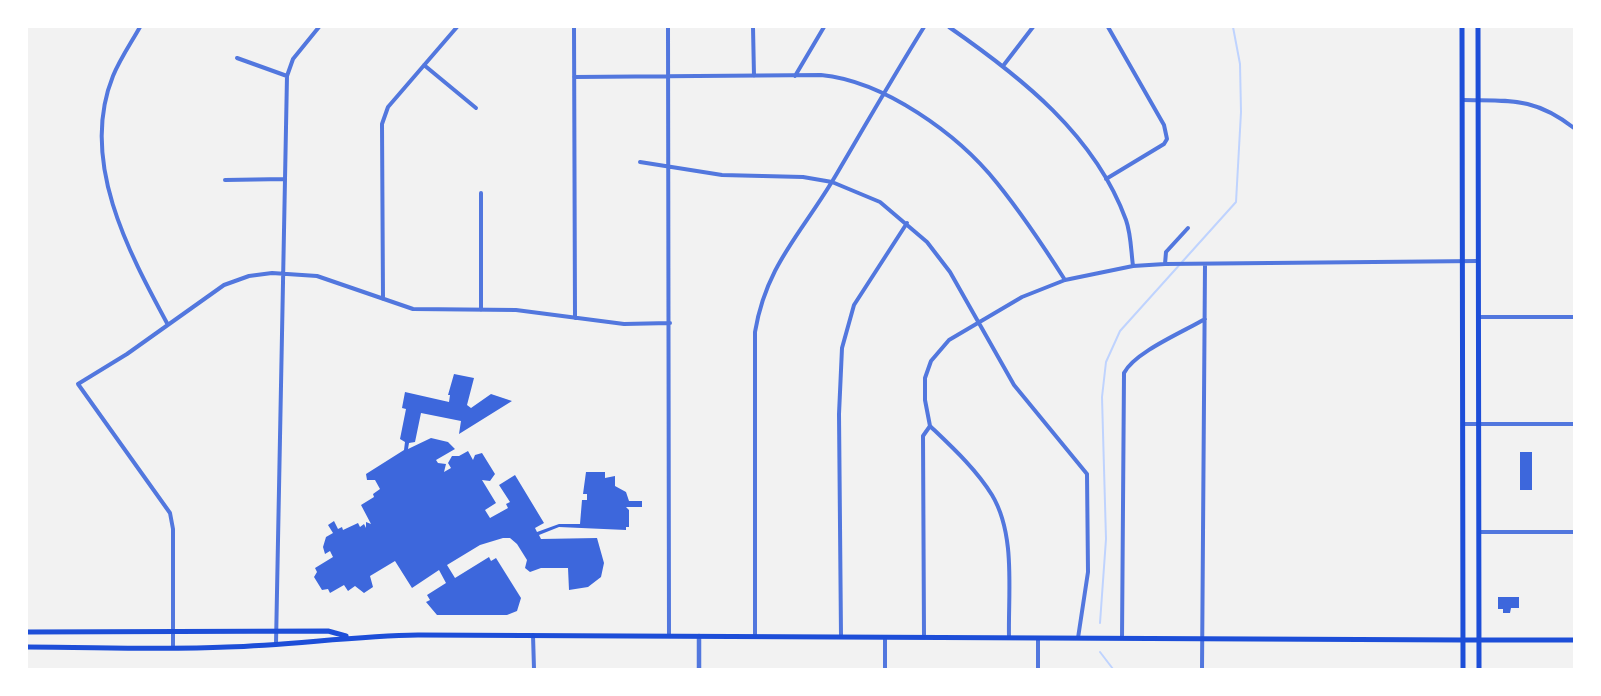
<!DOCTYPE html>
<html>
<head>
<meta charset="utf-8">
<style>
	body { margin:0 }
	#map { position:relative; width:1601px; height:696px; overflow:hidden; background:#f2f2f2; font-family:Raleway,sans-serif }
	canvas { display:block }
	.frame { position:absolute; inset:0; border:28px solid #fff; pointer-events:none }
</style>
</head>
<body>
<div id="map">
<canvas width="1601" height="696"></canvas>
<div class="frame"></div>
</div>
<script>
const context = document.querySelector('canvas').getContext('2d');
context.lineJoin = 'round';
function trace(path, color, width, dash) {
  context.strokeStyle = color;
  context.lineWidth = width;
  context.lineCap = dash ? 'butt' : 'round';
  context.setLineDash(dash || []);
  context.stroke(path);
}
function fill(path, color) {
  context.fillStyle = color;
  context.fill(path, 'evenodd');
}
trace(new Path2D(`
	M 1100,623 L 1106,539 L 1102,397 L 1106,362 L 1120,331 L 1236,202 L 1241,112 L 1240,64 L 1233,27
	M 1100,652 L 1113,669`), '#bfd3fe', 2);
fill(new Path2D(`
	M 454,374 L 474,378 L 467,405 L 471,408 L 491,394 L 512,401 L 459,434 L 461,421 L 421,413 L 415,442 L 409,443 L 408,449 L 431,438 L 448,442 L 455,449 L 436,460 L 438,463 L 446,464 L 444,472 L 451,468 L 448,463 L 452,456 L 459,456 L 468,451 L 473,460 L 475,455 L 482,453 L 495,474 L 490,481 L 482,480 L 496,503 L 485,510 L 490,518 L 508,508 L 506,504 L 510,502 L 499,485 L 515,475 L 544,523 L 535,528 L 537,532 L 559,524 L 580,524 L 582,500 L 587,500 L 587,494 L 583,494 L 586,472 L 605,472 L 605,478 L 615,476 L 615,486 L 626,492 L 629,501 L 642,501 L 642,507 L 626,507 L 629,510 L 629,527 L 626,527 L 626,530 L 559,527 L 539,535 L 541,539 L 597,538 L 604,563 L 601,577 L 588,587 L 569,590 L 568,568 L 541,568 L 530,572 L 525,568 L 527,560 L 517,544 L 510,538 L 503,538 L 480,545 L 447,565 L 455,578 L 489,557 L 491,561 L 496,558 L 521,598 L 517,611 L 507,615 L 437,615 L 426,602 L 430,600 L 427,595 L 446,583 L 439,570 L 412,588 L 395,561 L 370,576 L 373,587 L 364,593 L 355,586 L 348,591 L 344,585 L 330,593 L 328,589 L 322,590 L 314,577 L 317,572 L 315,568 L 333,557 L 330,551 L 325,554 L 323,547 L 326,537 L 333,533 L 328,525 L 334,521 L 338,529 L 342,527 L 343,530 L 358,523 L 360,527 L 364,524 L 366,528 L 366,522 L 371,524 L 361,505 L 374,497 L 373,494 L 380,489 L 375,480 L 367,480 L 366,474 L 404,450 L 405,442 L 400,439 L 406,409 L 402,408 L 405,392 L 449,402 L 450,395 L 448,395 Z
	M 1520,452 L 1532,452 L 1532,490 L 1520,490 Z
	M 1498,597 L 1519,597 L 1519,608 L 1511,608 L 1510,613 L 1503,613 L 1503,609 L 1498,609 Z`), '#3d67dc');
trace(new Path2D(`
	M 140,27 C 131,43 120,59 113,76 C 79,160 128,251 168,325
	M 574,27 L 575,318
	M 668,27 L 669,636
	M 753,27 L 754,76
	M 949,27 C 1021,77 1095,135 1126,220 C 1131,234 1131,251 1133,266
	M 237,58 L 287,76
	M 424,65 L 476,108
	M 1003,66 L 1033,27
	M 795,76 L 824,27
	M 574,77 L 821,75 C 884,81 958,134 997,183 C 1022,214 1044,247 1065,280
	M 1463,100 C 1511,101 1534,97 1574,128
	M 640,162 L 722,175 L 803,177 L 832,182 L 880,202 L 927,242 L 950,272 L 1014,385 L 1087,474 L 1088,572 L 1078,638
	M 1106,179 L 1164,144 L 1167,139 L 1164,125 L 1108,27
	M 225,180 L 285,179
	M 1165,264 L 1166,252 L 1188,228
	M 383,299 L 382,124 L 388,107 L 457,27
	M 481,310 L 481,193
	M 1479,317 L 1574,317
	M 1463,424 L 1574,424
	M 930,426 C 952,447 976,469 992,495 C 1016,535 1008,592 1009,637
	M 1479,532 L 1574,532
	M 533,635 L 534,669
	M 755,636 L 755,332 C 766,266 800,235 833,180 C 863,129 893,77 924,27
	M 841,636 L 839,414 L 842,348 L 854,305 L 907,223
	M 885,637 L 885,669
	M 924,637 L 923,436 L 930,426 L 925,400 L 925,378 L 931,361 L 949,340 L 1022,297 L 1065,280 L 1133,266 L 1165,264 L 1478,261
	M 1038,638 L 1038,669
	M 1122,638 L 1124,373 C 1135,352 1183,332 1205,319
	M 276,644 L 287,76 L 293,59 L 319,27
	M 173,647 L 173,529 L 170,513 L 78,384 L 127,354 L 224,285 L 249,276 L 272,273 L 317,276 L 413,309 L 516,310 L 624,324 L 670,323
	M 1202,669 L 1205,264`), '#5277de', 4);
trace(new Path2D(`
	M 699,669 L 699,636`), '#5277de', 4.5);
trace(new Path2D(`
	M 27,632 L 328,631 L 346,636
	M 27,647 C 94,647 161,650 227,647 C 291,645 354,636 418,635 L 1463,640`), '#1d4ed8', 5);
trace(new Path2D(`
	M 1462,27 L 1463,669
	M 1478,27 L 1479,669
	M 1463,640 L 1574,640`), '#1d4ed8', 5);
</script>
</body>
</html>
